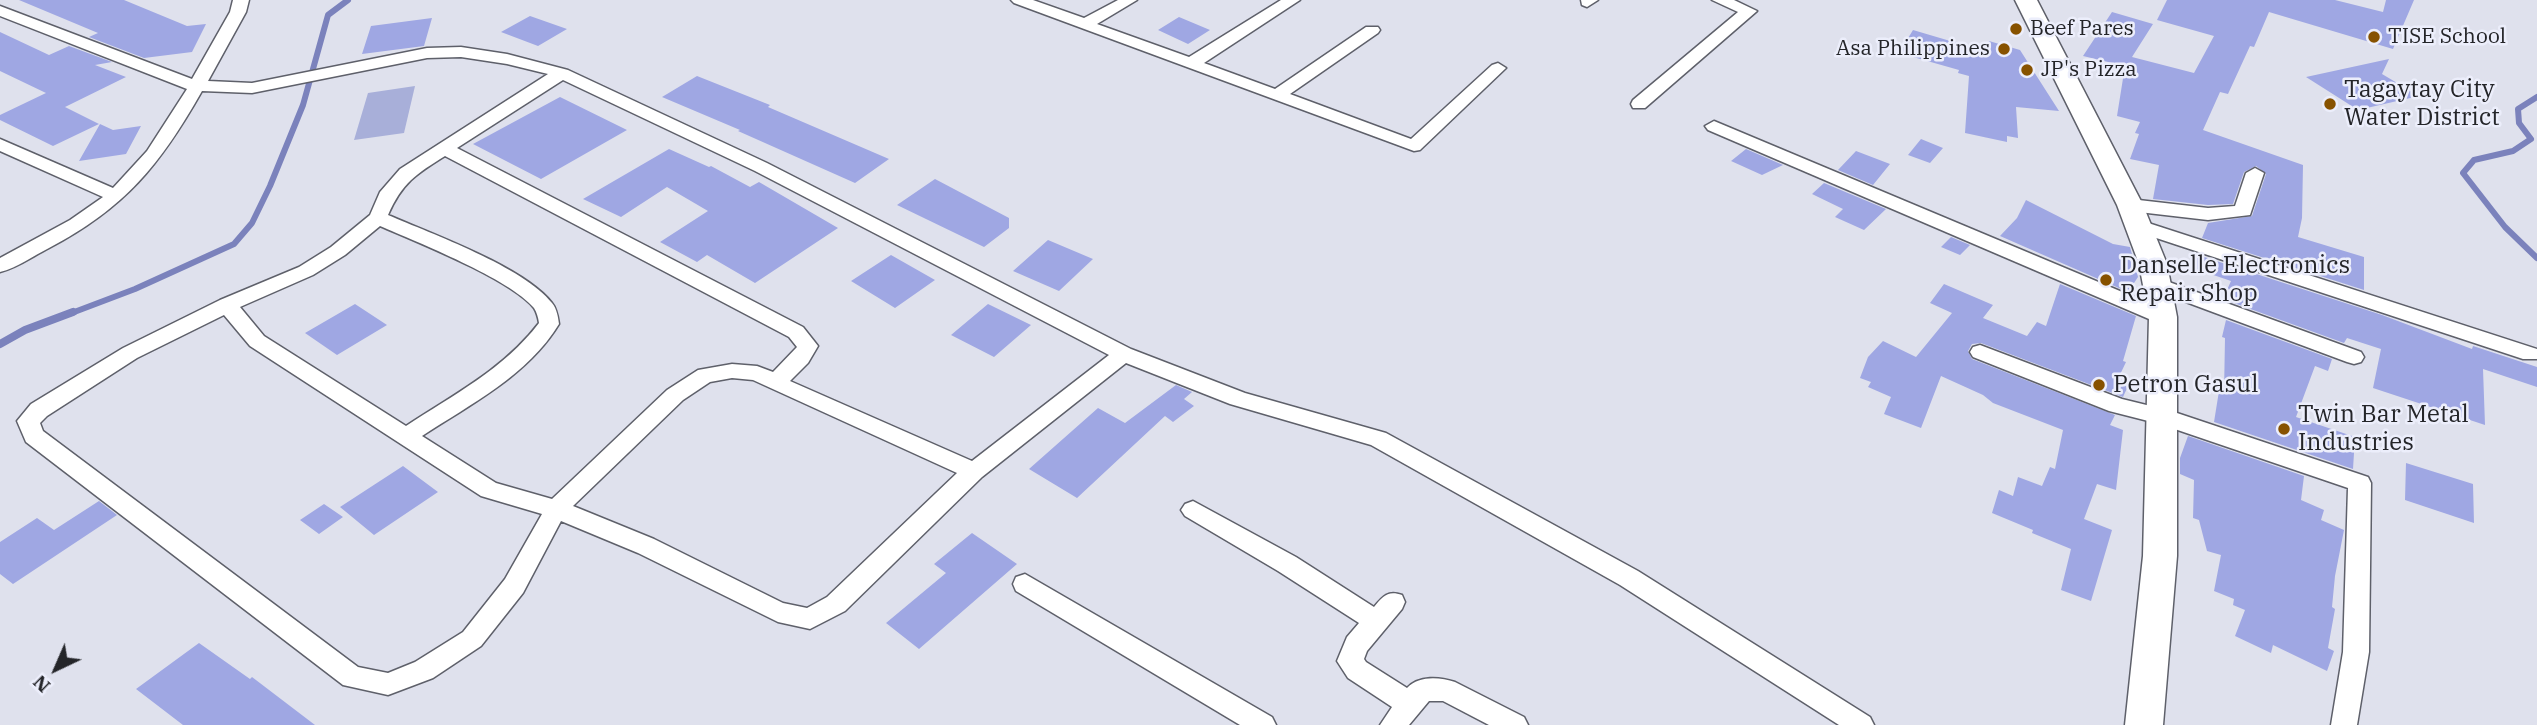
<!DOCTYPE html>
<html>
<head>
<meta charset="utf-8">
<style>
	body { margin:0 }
	#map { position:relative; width:2537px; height:725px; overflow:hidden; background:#dfe1ed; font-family:"IBM Plex Serif",serif }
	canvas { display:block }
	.north { position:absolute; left:21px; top:634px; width:70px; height:70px; -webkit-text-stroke:5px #eceefb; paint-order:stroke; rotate:224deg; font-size:19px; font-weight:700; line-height:28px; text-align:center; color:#242529 }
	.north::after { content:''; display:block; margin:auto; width:24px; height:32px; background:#242529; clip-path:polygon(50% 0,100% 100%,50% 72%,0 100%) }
</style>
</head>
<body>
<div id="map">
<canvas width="2537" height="725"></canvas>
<div class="north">N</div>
</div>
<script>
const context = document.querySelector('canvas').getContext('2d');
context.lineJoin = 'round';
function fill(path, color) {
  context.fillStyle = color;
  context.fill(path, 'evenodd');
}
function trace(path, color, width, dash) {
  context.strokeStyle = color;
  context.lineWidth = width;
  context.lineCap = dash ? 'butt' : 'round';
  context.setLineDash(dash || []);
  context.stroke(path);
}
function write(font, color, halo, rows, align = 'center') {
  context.font = font + ' "IBM Plex Serif",serif';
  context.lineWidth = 5;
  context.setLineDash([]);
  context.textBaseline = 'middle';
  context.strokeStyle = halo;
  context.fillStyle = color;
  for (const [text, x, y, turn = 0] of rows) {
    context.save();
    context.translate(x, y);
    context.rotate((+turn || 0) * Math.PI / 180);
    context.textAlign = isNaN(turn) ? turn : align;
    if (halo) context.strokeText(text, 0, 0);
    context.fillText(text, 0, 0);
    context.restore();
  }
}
fill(new Path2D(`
	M 415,86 L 404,133 L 354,140 L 368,93 Z`), '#a8afd9');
trace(new Path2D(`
	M 2537,97 L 2518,109 L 2519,123 L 2531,139 L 2513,151 L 2474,160 L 2463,173 L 2505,227 L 2537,258
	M 69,314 L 135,289 L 234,244 L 252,223 L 270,186 L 303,105 L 328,15 L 348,0`), '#7b82bc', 6);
trace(new Path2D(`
	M 0,344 L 25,330 L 73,312`), '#7b82bc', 8);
fill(new Path2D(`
	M 19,0 L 124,0 L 187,26 L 206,24 L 192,52 L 144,58 L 89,37 L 98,33 Z
	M 2167,0 L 2335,0 L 2383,12 L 2386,0 L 2414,0 L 2393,49 L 2269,12 L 2254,47 L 2250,46 L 2228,94 L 2220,92 L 2203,130 L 2303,165 L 2302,218 L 2298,237 L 2364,257 L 2364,290 L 2202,238 L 2208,223 L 2252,216 L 2266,174 L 2256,166 L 2244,172 L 2233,204 L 2208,205 L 2153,199 L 2159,165 L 2130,159 L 2139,134 L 2135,133 L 2140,122 L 2117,116 L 2125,66 L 2083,56 L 2112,12 L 2153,24 L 2132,57 L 2194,73 L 2214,36 L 2157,20 Z
	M 530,16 L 567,29 L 538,46 L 501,32 Z
	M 1179,17 L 1210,30 L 1188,44 L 1158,30 Z
	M 432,18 L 424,46 L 362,54 L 371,26 Z
	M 1913,30 L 1984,51 L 1989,41 L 2020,50 L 2059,111 L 2016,107 L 2018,138 L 2007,136 L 2007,142 L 1965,133 L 1969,76 L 1958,73 L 1959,70 L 1899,53 Z
	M 0,32 L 49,55 L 69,46 L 112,62 L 95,65 L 126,77 L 65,107 L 99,124 L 53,146 L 0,120 L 0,115 L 46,93 L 0,71 Z
	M 2389,59 L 2382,74 L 2419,96 L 2358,110 L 2306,77 Z
	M 697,76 L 770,105 L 768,107 L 889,159 L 855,183 L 738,131 L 740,130 L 662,97 Z
	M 560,97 L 627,130 L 541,179 L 473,144 Z
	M 100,124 L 113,130 L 141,126 L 126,154 L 79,161 Z
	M 1921,139 L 1943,148 L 1930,163 L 1908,155 Z
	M 669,149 L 709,167 L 711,166 L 750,187 L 759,182 L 838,228 L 755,283 L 707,255 L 697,262 L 660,242 L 708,211 L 667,187 L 621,217 L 583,199 Z
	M 1746,149 L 1783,165 L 1762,175 L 1731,161 Z
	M 1856,151 L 1890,164 L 1873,185 L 1838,170 Z
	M 935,179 L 1009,218 L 1009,228 L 984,247 L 897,205 Z
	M 1824,183 L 1886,209 L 1864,230 L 1835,217 L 1843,209 L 1812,194 Z
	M 2026,200 L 2113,244 L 2130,247 L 2138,277 L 2128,292 L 2000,236 L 2017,218 Z
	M 1951,237 L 1970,245 L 1960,255 L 1941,247 Z
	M 1048,240 L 1093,259 L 1059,291 L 1013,271 Z
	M 2195,254 L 2382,315 L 2472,349 L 2473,346 L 2537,367 L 2537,387 L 2483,369 L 2485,425 L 2373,388 L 2381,349 L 2347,338 L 2344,343 L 2223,299 L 2231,281 L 2190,267 Z
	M 891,255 L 935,280 L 895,308 L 851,281 Z
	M 1944,284 L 1993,305 L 1983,318 L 2027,336 L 2037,322 L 2046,326 L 2060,284 L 2136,316 L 2123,361 L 2126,362 L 2117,381 L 2128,386 L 2123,397 L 1981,343 L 1972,344 L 1968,351 L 1972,359 L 2115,415 L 2110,425 L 2123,430 L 2116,490 L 2097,484 L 2084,519 L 2112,530 L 2091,601 L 2061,590 L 2071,549 L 2032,533 L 2033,530 L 1992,513 L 1999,490 L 2013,496 L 2018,477 L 2042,486 L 2050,467 L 2055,469 L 2063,430 L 1993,403 L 1983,395 L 1941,376 L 1921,428 L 1884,414 L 1891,397 L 1868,387 L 1871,382 L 1860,378 L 1868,357 L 1883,341 L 1916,357 L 1952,313 L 1930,303 Z
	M 355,304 L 387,325 L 337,355 L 305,333 Z
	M 988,304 L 1031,325 L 994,357 L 951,335 Z
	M 2226,320 L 2332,359 L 2328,371 L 2315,366 L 2296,417 L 2355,437 L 2353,469 L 2214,422 L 2219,391 L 2224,393 L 2225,338 L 2222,337 Z
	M 1176,385 L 1192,392 L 1184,399 L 1194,406 L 1173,422 L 1165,416 L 1077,498 L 1029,469 L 1098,408 L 1125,423 Z
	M 2188,436 L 2304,476 L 2301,500 L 2324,510 L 2321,520 L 2344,530 L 2335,576 L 2332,607 L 2335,609 L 2328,648 L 2334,651 L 2327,671 L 2273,645 L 2271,653 L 2235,636 L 2245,610 L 2233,605 L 2234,599 L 2214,591 L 2221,555 L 2207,551 L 2199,520 L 2193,518 L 2194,480 L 2180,474 L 2180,458 Z
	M 2406,463 L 2473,484 L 2474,523 L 2405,500 Z
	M 403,466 L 438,492 L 374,535 L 340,507 Z
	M 99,501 L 117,515 L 13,584 L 0,574 L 0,542 L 37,518 L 54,530 Z
	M 324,504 L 343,517 L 319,534 L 300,520 Z
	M 972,533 L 1017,564 L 919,649 L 886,623 L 946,573 L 934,564 Z
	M 199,643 L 250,679 L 252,677 L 315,725 L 183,725 L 136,689 Z`), '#9fa7e3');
const street = new Path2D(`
	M 233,0 L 249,0 L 246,12 L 208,81 L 252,83 L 427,48 L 461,47 L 507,54 L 568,70 L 767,163 L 1131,349 L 1245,393 L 1386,433 L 1638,571 L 1870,717 L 1874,725 L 1839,725 L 1620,585 L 1371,445 L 1230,404 L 1126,363 L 982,477 L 845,611 L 810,629 L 778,622 L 638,553 L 561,521 L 523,593 L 481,646 L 433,678 L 388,695 L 343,685 L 26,442 L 17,421 L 31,404 L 123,348 L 220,300 L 299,267 L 331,247 L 370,215 L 380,192 L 400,169 L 548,74 L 507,64 L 461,57 L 427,58 L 252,93 L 202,91 C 160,165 125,208 49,248 C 33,256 17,268 0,272 L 0,258 L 70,220 L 103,197 L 0,151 L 0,139 L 113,188 L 147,151 L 187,89 L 0,16 L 0,6 L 192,79 L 230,12 ZM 563,80 L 755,171 L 1109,355 L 972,461 L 790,381 L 808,363 L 818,346 L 803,327 L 457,148 ZM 445,156 L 789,337 L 797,347 L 773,372 L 757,366 L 732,364 L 698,370 L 667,390 L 552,499 L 496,483 L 422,436 C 471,404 528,375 559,324 C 558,317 557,309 552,303 C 524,267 432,234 388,215 C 402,183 416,174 445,156 ZM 380,226 C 417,242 510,279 534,308 C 537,313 538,317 539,323 C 504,369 453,395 406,426 L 264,336 L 240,307 L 313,275 L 345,255 ZM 224,315 L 250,346 L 481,496 L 542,514 L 505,579 L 463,632 L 415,662 L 388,673 L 358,667 L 43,431 L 40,423 L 47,416 L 137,358 ZM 732,378 L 753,380 L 957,473 L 827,597 L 807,608 L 783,603 L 654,539 L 573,506 L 683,400 L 710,382 Z
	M 1011,0 L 1033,0 L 1084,18 L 1118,0 L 1137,0 L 1097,24 L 1189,57 L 1281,0 L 1300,0 L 1204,63 L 1275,89 L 1366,27 L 1378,27 L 1380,30 L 1378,33 L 1290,94 L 1411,139 L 1492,65 L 1498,63 L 1506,68 L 1420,150 L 1414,151 L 1014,3 Z
	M 1581,0 L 1598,0 L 1587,7 L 1582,5 Z
	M 1712,0 L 1734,0 L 1757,11 L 1645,108 L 1633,108 L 1631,104 L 1633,100 L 1738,12 Z
	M 1714,121 L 2170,312 L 2173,317 L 2170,322 L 2156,322 L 1708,130 L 1705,126 Z
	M 2255,168 L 2264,173 L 2250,215 L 2208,220 L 2130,211 L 2121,205 L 2130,199 L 2208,208 L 2235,206 L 2246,173 Z
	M 2139,220 L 2537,349 L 2537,359 L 2523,359 L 2132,230 L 2130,226 Z
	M 2158,278 L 2361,352 L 2364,357 L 2361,362 L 2354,364 L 2347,362 L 2151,289 L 2148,284 L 2151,279 Z
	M 1980,345 L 2122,399 L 2171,411 L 2368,477 L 2371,483 L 2369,652 L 2357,725 L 2331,725 L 2343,652 L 2348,488 L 2160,424 L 2109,411 L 1973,357 L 1970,352 L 1973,347 Z
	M 1193,501 L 1296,557 L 1374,607 C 1383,596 1388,590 1402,595 L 1405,602 L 1402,609 L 1367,651 L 1364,659 L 1366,662 L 1407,688 C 1419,675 1440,677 1455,682 L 1524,717 L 1528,725 L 1489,725 L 1443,701 L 1429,701 L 1409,725 L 1380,725 L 1392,707 L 1348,678 L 1337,661 L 1347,637 L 1359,623 L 1278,571 L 1185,516 L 1181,510 L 1185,504 Z
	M 1025,574 L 1272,717 L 1276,725 L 1240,725 L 1016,591 L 1013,584 L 1016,577 Z`);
const secondary = new Path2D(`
	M 2015,0 L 2037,0 L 2143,205 L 2167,264 L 2177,317 L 2177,556 L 2163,725 L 2125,725 L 2143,556 L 2149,317 L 2139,264 L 2117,205 Z`);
trace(street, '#5e606a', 3);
trace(secondary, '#5e606a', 3);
fill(street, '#fff');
fill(secondary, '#fff');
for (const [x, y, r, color] of [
	[2016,29,7,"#875200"],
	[2374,37,7,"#875200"],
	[2004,49,7,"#875200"],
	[2027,70,7,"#875200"],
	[2330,104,7,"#875200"],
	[2106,280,7,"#875200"],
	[2099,385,7,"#875200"],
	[2284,429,7,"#875200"]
]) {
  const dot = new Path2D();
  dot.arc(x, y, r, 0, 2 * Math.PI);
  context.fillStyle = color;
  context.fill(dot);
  trace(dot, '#eceefb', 2.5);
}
write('21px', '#242529', '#eceefb', [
	["Beef Pares",2030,29],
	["TISE School",2388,37],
	["Asa Philippines",1990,49,"right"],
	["JP's Pizza",2041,70]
], 'left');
write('24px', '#242529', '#eceefb', [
	["Tagaytay City",2344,90],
	["Water District",2344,118],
	["Danselle Electronics",2120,266],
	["Repair Shop",2120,294],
	["Petron Gasul",2113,385],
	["Twin Bar Metal",2298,415],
	["Industries",2298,443]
], 'left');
</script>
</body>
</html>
